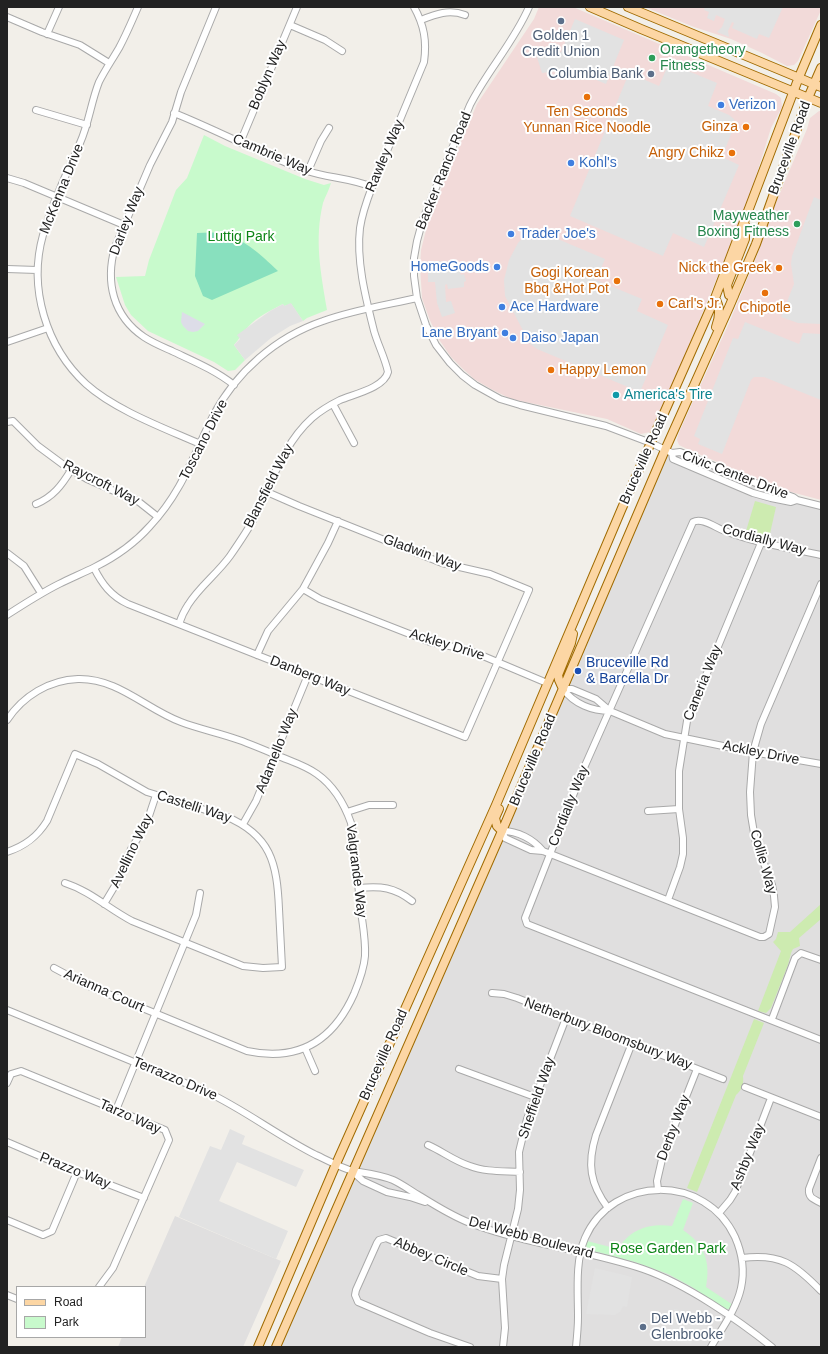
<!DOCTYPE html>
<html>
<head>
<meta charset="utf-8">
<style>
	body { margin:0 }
	#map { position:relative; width:828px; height:1354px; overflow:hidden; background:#f2efe9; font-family:Helvetica,sans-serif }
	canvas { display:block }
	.frame { position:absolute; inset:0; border:8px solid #222; pointer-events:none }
	.legend { position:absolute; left:16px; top:1286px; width:130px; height:52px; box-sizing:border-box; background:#fff; border:1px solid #a7a7a7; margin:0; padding:5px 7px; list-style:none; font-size:12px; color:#222 }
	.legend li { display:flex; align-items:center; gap:8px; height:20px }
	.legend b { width:20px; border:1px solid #a7a7a7 }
</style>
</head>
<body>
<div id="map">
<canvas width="828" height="1354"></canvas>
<div class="frame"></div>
<ul class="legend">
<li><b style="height:5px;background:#fcd6a4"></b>Road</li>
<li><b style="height:11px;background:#c8facc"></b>Park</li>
</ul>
</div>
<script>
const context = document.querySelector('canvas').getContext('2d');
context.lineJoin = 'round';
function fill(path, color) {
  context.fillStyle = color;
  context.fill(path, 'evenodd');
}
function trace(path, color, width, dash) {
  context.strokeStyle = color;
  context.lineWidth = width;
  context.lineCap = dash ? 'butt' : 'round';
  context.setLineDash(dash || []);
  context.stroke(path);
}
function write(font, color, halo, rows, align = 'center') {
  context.font = font + ' Helvetica,sans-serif';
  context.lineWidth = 4;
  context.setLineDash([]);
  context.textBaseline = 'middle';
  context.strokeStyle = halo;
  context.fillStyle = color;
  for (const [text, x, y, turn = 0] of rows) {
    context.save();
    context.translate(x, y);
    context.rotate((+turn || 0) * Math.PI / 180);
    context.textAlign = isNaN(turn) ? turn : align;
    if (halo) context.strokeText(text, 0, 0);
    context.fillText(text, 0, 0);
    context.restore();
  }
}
fill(new Path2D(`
	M 665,450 L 680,452 L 727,472 L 821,506 L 821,1347 L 276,1347 Z
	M 175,1216 L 281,1261 L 243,1347 L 118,1347 L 122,1337 L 145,1337 L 144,1287 Z`), '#e0dfdf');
fill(new Path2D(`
	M 539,7 L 573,7 L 776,94 L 781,98 L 782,107 L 771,128 L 747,205 L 683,360 L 650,432 L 641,434 L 607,419 L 511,399 L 491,389 L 474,379 L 463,369 L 451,357 L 438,338 L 429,318 L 422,298 L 420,266 L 421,250 L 429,218 L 477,104 L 534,19 Z
	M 645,7 L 821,7 L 821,10 L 798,61 L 794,65 L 787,66 L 762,53 L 731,39 L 694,27 Z
	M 819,111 L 821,111 L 821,500 L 780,489 L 685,448 L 679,445 L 677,440 L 678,435 L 685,419 L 730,321 L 759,250 L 769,219 L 807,129 L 810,118 Z`), '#f2dad9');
fill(new Path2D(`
	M 755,501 L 776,507 L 769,538 L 746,531 Z
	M 821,904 L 821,919 L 799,938 L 800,946 L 793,949 L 791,953 L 788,965 L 771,1008 L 766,1013 L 758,1011 L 781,951 L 773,942 L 776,939 L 778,932 L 790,932 Z
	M 754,1019 L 764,1023 L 743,1076 C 744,1084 742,1090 736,1095 L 697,1192 L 687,1188 Z`), '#cdebb0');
fill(new Path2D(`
	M 204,135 L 225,146 L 305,179 L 324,185 L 331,183 C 329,190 325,197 323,203 C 314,240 321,274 327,310 L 307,318 L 303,321 L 291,304 L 284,306 L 283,304 C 272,310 256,317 248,327 C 243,333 239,339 234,345 L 245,360 L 235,370 L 228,371 L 214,362 L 148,331 L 131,315 L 125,305 L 116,277 L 145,276 L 149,260 L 176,190 L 187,178 Z
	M 683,1199 L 693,1203 L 683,1230 C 704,1244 711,1261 706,1287 L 733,1305 L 730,1309 L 724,1309 L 692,1287 L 668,1274 L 635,1262 L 598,1252 L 589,1251 L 586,1246 L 587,1241 L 618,1249 C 630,1229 650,1223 672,1226 Z`), '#c8facc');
fill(new Path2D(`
	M 197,233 C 203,233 210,232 216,233 C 242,236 260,254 278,271 L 212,300 L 203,296 L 195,276 Z`), '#88e0be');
fill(new Path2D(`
	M 705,7 L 783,7 L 769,38 L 759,34 L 757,39 L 732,28 L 734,23 L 732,22 L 728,31 L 729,37 L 717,32 L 722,27 L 725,19 L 716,15 L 714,21 L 707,18 L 709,12 L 704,10 Z
	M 575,19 L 624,40 L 606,84 L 587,76 L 573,72 L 558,71 L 542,73 L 536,54 L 561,52 Z
	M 669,63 L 717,83 L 708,106 L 729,115 L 734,119 L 735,124 L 722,157 L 739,165 L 704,247 L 673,233 L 663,256 L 570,216 L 629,73 L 659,86 Z
	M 814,197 L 821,200 L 821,324 L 798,323 L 781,317 L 794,284 L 791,264 L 792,256 Z
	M 534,229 L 605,259 L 596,280 L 642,299 L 637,311 L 668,325 L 640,392 L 537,349 L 530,344 L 505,296 L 504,280 L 509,260 L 518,243 L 529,231 Z
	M 441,261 L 442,265 L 449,271 L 459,270 L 461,275 L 464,274 L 466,281 L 464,282 L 464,287 L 448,289 L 447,284 L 445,285 L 446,302 L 451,301 L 455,313 L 442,317 L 437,303 L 435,282 L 428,282 L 428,262 Z
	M 291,303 L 303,321 L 290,326 L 271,338 L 245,360 L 234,345 L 240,339 L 237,335 L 270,311 L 283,304 L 284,306 Z
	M 745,322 L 799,344 L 803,333 L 821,334 L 821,400 L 764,377 L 754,377 L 751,380 L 722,454 L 698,444 L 700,439 L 694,436 L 733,338 L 738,339 Z
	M 230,1129 L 245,1136 L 242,1144 L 304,1170 L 296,1187 L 237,1162 L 219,1201 L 288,1231 L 276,1259 L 179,1217 L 210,1146 L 221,1150 Z
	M 595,1268 L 632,1277 L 627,1307 L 623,1306 L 620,1312 L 615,1315 L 586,1314 Z
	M 674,1309 L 708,1315 L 703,1340 L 692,1338 L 691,1344 L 675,1341 L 675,1336 L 670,1335 Z`), '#e2e2e2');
fill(new Path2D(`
	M 182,312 L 205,324 L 198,331 L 193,332 L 188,331 L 183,326 L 181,322 Z`), '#dddde8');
const minor = new Path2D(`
	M 138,7 C 132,21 126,35 119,48 C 112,60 105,70 99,82 C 91,102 89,123 80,143 C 67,173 52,203 43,235 C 28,288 46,347 86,384 C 115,410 164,428 200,444
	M 216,7 L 181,92 L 172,122 L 150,165 L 115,247 C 105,282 113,316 144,337 C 153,343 163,347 172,351 C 193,361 215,370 234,385
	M 529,7 C 514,42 487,71 470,105 L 423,219 L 417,241 L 414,258 L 414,276 L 417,298 L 426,325 L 436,345 L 450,363 L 462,375 L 475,385 L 500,399 L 520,405 L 606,426 L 651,443 L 672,453 L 680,452 L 768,488 L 793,497 L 797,500
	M 7,17 L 42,32 L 80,45 L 109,63
	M 421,20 C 436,14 449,9 465,15
	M 290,25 L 325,40 L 342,51
	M 47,34 L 59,7
	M 36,110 L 87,125
	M 174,113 C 219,131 261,154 307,171 C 328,178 351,178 372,187
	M 240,143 L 297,7
	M 308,171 L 321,141 L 329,128
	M 7,178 L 24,183 L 124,225
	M 7,269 L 37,270
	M 7,342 L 48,328
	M 333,404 L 354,443
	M 7,422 L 13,421 L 38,446 L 65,466 L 87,479 L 139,502 L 158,517
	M 672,453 L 673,459 L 753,493 L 771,498 L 791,502 L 797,500 L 821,506
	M 36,504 C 53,497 62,485 71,470
	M 7,553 L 24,566 L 41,593
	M 821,555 C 789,548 756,543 725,531 C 716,528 702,517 693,522 L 583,770 L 525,918 L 527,924 L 821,1040
	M 94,568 C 102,584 111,596 128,604 L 465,737 L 529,590 L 490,574 L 442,563 L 299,506 L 267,492
	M 303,589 L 320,599 L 430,642 L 464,649 L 476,653 L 547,683
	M 7,615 C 24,604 41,593 59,584 C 71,578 83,573 95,567 C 115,557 135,543 150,526 C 182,492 193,456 213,416 C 236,372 276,337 323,321 C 353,310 386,305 417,298
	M 179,624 C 181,618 184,611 188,605 C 199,587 217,574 230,556 C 239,543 248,530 256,515 C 272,482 283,444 312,418 C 320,411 330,405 340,400 C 354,394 384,388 388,372 C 385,358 378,345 374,331 C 366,299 356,261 360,228 C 362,214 367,200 372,187 L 424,62 C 427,41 424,25 414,7
	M 257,655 L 268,631 L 303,589 L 328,543 L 338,521
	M 563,689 L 572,689 L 596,699 L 610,711 L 665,734 L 747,751 L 821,764
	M 563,689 C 574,704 592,711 610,711
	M 7,720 C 23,696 49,680 78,679 C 118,678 146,709 181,722 C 199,729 220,733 239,740 C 253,745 267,751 281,757 C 293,762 306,766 317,774 C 334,786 344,803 351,823 C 355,850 358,877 360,904 C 362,921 366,939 365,956 C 364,969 359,982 354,994 C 333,1041 298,1062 247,1051 L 84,984 L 54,968
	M 648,811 L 679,809
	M 347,812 L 369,805 L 393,805
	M 243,824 L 256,801 L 308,675
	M 543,851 C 533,839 518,831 502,831 L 505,838 L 531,850 L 543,851 L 760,937 L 764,937 L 769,934 L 775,907 L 774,896 L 772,885 L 755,839 L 751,815 L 750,792 L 753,752 L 761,724 L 821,584
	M 7,852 C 25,846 37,837 47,821 L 75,754 L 98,764 L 147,792 L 225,816 C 271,835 277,863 279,909 C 280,929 281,948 282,967 L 263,968 L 243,966 L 132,921 C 109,909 90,891 65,883
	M 359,888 C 381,886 394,887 412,901
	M 668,900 L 680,867 L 683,854 L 683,838 L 679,809 L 679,771 L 687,721 L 761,543
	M 104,904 L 116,884 L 131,849 L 146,825 L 156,795
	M 492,993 L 504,994 L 517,998 L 723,1079
	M 7,1010 L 207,1092 C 245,1110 278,1136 316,1155 C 327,1160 341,1168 353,1171 C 366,1173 381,1175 393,1180 C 402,1184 411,1191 420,1196 C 436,1206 452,1216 470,1223 C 525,1244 587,1250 643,1269 C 686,1284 737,1319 772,1347
	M 772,1019 L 795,958 L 801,953 L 821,960
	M 305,1048 L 315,1071
	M 459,1069 L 535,1097
	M 7,1083 L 11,1074 L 21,1071 L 165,1130 L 169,1140 L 113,1268 L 99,1287
	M 745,1087 L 821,1117
	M 116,1110 L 196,915 L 200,893
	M 7,1142 L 77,1172 L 144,1198
	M 428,1145 C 442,1151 454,1161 470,1166 C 485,1172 503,1171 520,1172
	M 821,1158 L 809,1189 C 808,1198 814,1199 821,1203
	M 352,1171 L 363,1181 L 387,1192 L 410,1197 L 425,1202
	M 658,1189 L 657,1181 L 663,1155 L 697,1069
	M 608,1208 C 590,1184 587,1164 596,1135 L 632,1043
	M 719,1213 L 730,1200 L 735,1192 L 771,1098
	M 7,1220 L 43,1235 L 52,1231 L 77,1172
	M 742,1258 C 780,1253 795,1264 821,1291
	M 7,1295 L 17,1299
	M 470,1347 L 430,1333 L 358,1302 L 355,1295 L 356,1290 L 377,1243 L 379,1240 L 386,1238 L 478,1276 L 502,1279
	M 503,1347 L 505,1328 L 502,1279 L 504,1265 L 518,1209 L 520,1190 L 519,1152 L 527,1119 L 566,1018
	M 576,1347 C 577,1337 578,1327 578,1317 C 578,1292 575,1261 585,1238 C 613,1174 706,1174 735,1237 C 742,1253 745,1270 741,1288 C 736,1310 722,1328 711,1347`);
const major = new Path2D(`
	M 590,7 L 641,29 L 821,103
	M 628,7 L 821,87
	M 734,296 L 729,295 L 727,285 L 745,239 L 745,225
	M 715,298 C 721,308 720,317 716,327
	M 563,689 L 559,680 L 558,675 L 571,643 L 573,634
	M 499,809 L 495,818 L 497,826 L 502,831
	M 258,1347 L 336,1164 L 496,805 L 622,508 L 715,298 L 799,77 L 821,25
	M 276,1347 L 502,831 L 665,450 L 730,305 L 756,244 L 808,98 L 821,68`);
trace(minor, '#a9a9a9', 8);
trace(major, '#a06b00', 10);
trace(minor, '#fff', 6);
trace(major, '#fcd6a4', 8);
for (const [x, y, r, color] of [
	[561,21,4,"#5c6f8a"],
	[652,58,4,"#2e9e5b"],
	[651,74,4,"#5c6f8a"],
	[587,97,4,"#e8710a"],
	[721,105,4,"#3f7fe0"],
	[746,127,4,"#e8710a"],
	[732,153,4,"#e8710a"],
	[571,163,4,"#3f7fe0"],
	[797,224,4,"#2e9e5b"],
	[511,234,4,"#3f7fe0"],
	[497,267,4,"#3f7fe0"],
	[779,268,4,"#e8710a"],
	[617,281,4,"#e8710a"],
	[765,293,4,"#e8710a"],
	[660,304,4,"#e8710a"],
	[502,307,4,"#3f7fe0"],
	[505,333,4,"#3f7fe0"],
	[513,338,4,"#3f7fe0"],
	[551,370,4,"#e8710a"],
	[616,395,4,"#0f9aa8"],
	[578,671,4,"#1a4fb4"],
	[643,1327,4,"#5c6f8a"]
]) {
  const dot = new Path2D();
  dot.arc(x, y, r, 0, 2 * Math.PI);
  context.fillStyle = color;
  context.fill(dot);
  trace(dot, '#fff', 1.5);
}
write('14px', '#4e5e75', '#fff', [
	["Golden 1",561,36],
	["Credit Union",561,52],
	["Columbia Bank",643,74,"right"],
	["Del Webb -",651,1319,"left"],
	["Glenbrooke",651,1335,"left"]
]);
write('14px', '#27864d', '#fff', [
	["Orangetheory",660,50],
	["Fitness",660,66],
	["Mayweather",789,216,"right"],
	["Boxing Fitness",789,232,"right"]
], 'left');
write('14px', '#222', '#fff', [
	["Boblyn Way",268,75,-67],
	["Bruceville Road",790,148,-70],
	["Cambrie Way",272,155,23],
	["Rawley Way",385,156,-67],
	["Backer Ranch Road",444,171,-68],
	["McKenna Drive",62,189,-68],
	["Darley Way",127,221,-69],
	["Toscano Drive",204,440,-63],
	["Bruceville Road",644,459,-66],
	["Civic Center Drive",735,475,21],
	["Raycroft Way",101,483,27],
	["Blansfield Way",269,486,-63],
	["Cordially Way",764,540,15],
	["Gladwin Way",422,553,20],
	["Ackley Drive",447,645,17],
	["Danberg Way",310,676,22],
	["Caneria Way",703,683,-68],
	["Adamello Way",277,751,-68],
	["Ackley Drive",761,753,11],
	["Bruceville Road",533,760,-67],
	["Cordially Way",569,806,-68],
	["Castelli Way",194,807,18],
	["Avellino Way",132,851,-64],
	["Collie Way",763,862,74],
	["Valgrande Way",356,871,83],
	["Arianna Court",104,991,24],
	["Netherbury Bloomsbury Way",608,1034,21],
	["Bruceville Road",384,1055,-66],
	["Terrazzo Drive",175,1079,23],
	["Sheffield Way",537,1098,-71],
	["Tarzo Way",130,1117,24],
	["Derby Way",674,1128,-69],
	["Ashby Way",748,1157,-68],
	["Prazzo Way",75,1171,22],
	["Del Webb Boulevard",531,1238,15],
	["Abbey Circle",431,1257,23]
]);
write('14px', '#366cbe', '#fff', [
	["Verizon",729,105],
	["Kohl's",579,163],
	["Trader Joe's",519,234],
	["HomeGoods",489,267,"right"],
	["Ace Hardware",510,307],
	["Lane Bryant",497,333,"right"],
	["Daiso Japan",521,338]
], 'left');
write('14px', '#c56008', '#fff', [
	["Ten Seconds",587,112,"center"],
	["Yunnan Rice Noodle",587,128,"center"],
	["Ginza",738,127],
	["Angry Chikz",724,153],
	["Nick the Greek",771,268],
	["Gogi Korean",609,273],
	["Bbq &Hot Pot",609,289],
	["Carl's Jr.",668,304,"left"],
	["Chipotle",765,308,"center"],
	["Happy Lemon",559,370,"left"]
], 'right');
write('14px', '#0c8416', '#fff', [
	["Luttig Park",241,237],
	["Rose Garden Park",668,1249]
]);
write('14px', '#0d838f', '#fff', [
	["America's Tire",624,395]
], 'left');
write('14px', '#164399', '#fff', [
	["Bruceville Rd",586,663],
	["& Barcella Dr",586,679]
], 'left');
</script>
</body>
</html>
